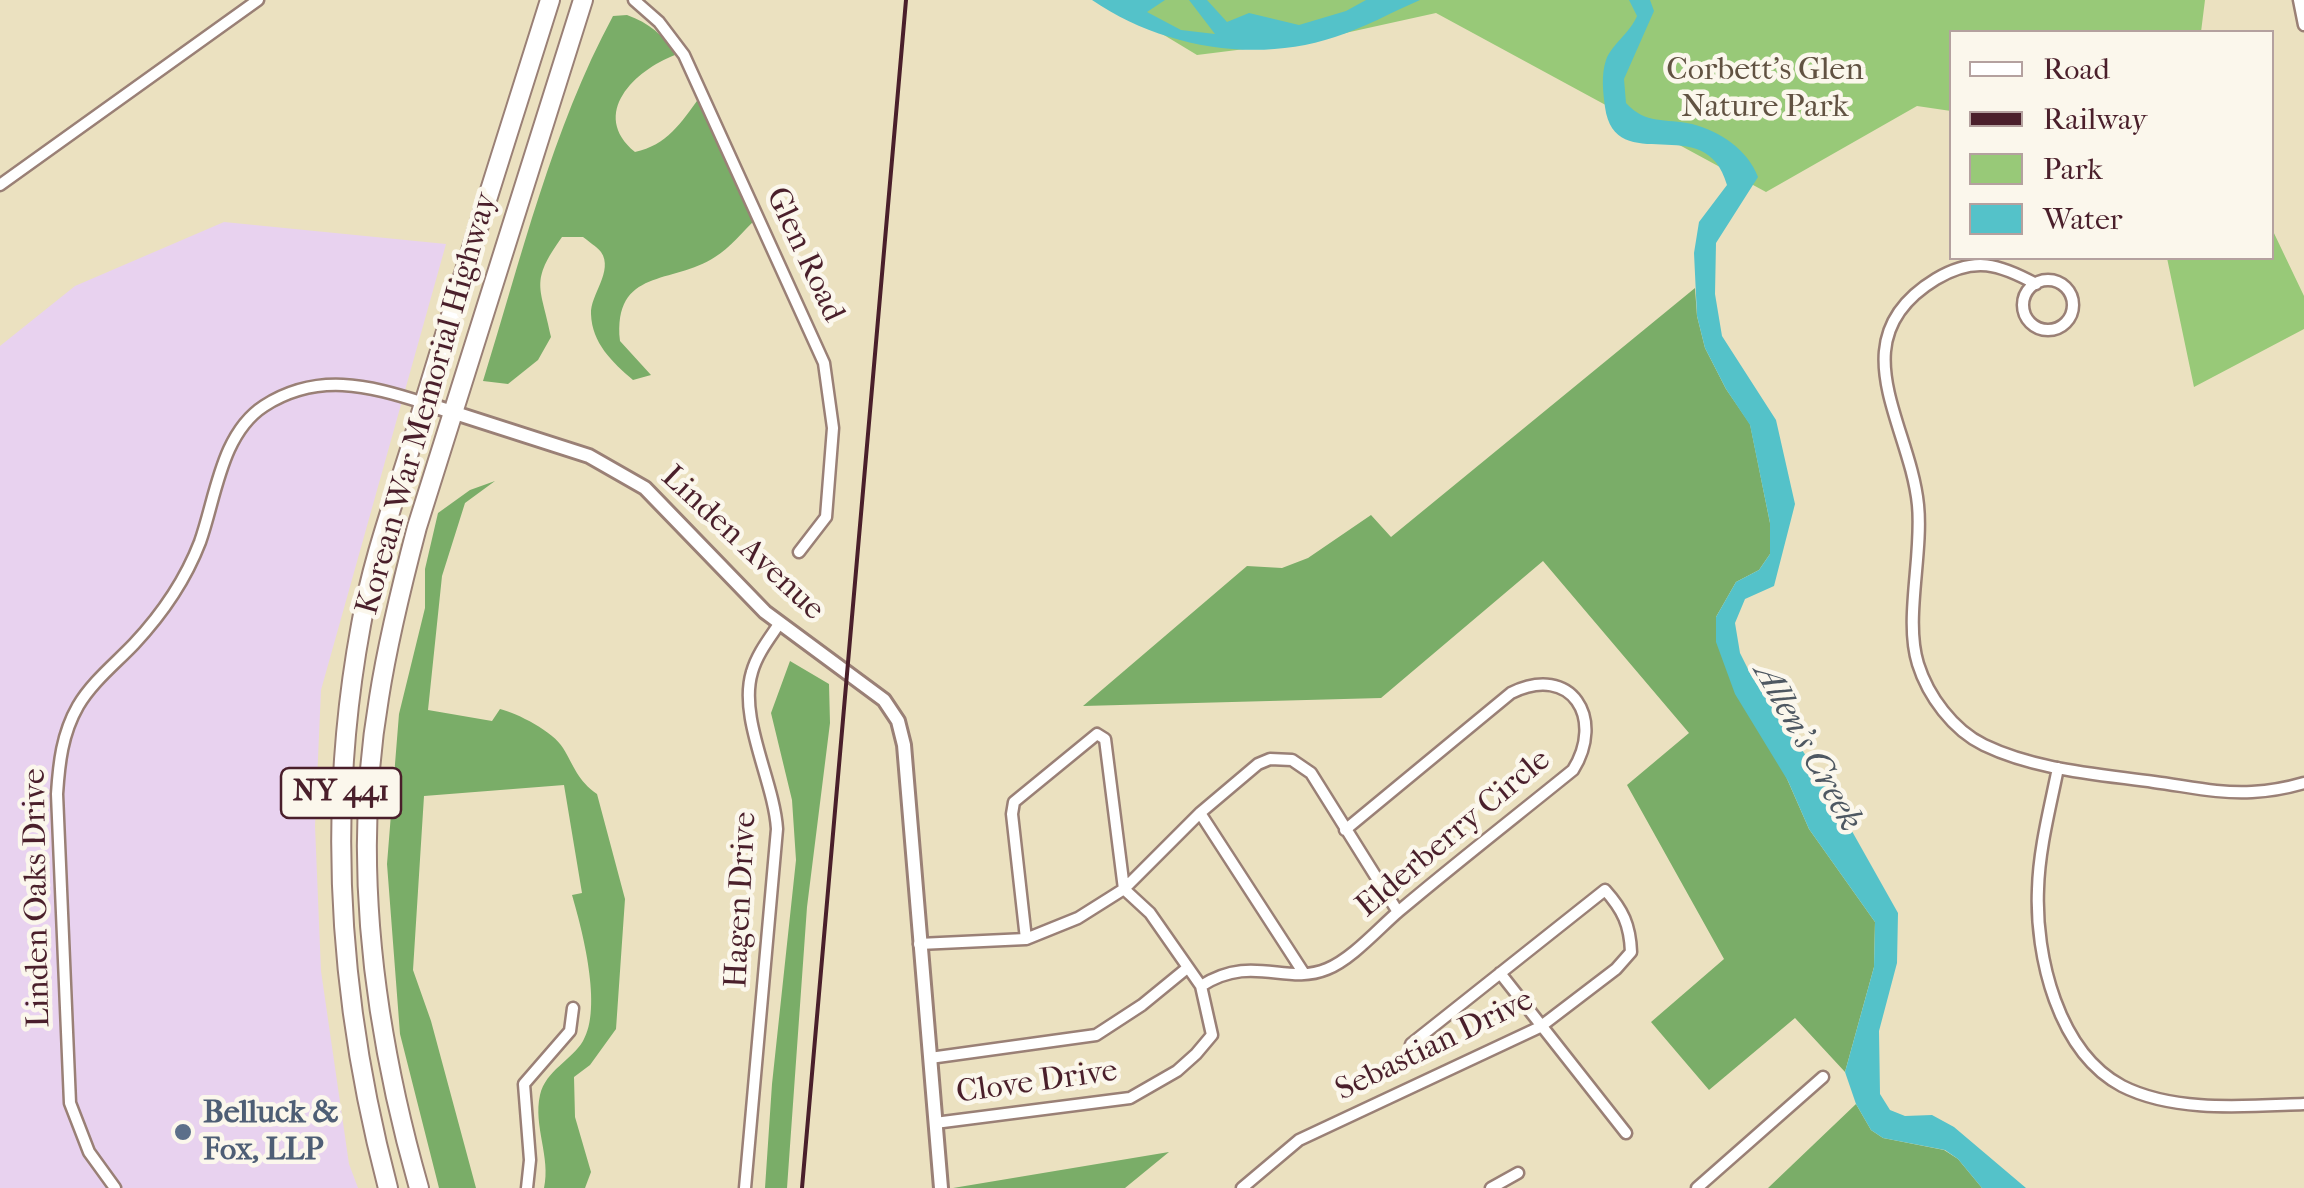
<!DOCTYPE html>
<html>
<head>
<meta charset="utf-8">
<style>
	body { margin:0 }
	#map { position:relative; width:2304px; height:1188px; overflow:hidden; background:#ebe1c0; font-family:"IM FELL French Canon",serif }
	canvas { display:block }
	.legend { position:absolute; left:1949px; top:30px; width:325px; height:230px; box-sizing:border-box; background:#fbf7ec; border:2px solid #b4a19f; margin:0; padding:12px 18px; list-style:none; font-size:30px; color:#4a1f2b }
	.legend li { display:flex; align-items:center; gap:20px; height:50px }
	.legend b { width:50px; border:2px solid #b4a19f }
</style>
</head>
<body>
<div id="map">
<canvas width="2304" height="1188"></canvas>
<ul class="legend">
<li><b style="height:12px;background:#fff"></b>Road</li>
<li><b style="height:12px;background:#4a1f2b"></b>Railway</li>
<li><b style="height:28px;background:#98c978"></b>Park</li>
<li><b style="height:28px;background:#54c2c9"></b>Water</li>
</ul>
</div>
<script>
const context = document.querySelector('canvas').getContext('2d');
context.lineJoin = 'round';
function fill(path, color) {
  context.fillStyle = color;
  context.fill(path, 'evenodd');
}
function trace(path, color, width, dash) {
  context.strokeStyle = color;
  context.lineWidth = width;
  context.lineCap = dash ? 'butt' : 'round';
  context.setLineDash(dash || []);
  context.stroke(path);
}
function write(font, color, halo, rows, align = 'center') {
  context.font = font + ' "IM FELL French Canon",serif';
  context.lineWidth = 9;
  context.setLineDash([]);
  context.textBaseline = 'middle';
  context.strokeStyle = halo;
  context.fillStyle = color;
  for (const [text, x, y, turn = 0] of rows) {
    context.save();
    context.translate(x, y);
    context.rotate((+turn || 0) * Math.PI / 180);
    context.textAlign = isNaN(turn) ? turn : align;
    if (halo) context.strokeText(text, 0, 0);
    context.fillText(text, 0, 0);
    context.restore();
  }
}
fill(new Path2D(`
	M 224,222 L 446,244 L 321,690 L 315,826 L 321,971 L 349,1164 L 358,1188 L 0,1188 L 0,346 L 75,286 Z`), '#e8d2ef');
fill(new Path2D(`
	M 1106,0 L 2205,0 L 2201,32 L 1952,32 L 1951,111 L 1917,106 L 1766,192 L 1436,13 L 1309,41 L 1197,55 Z
	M 2272,229 L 2304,296 L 2304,329 L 2194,387 L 2167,258 L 2272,258 Z`), '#98c978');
fill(new Path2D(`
	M 627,15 C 649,23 664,35 675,55 C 635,70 589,114 635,152 C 667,145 681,123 699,98 L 756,219 C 743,231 730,248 715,257 C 673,285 613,267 620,341 L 651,375 L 633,380 C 612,362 592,343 591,314 C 590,295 614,271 601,252 C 597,247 588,241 583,237 L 562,237 C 529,283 541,286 551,337 L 538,360 L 508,384 L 483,381 C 521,259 552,129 613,16 Z
	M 1695,288 L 1697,316 L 1705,348 L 1726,389 L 1750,424 L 1770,523 L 1770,554 L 1759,570 L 1736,582 L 1716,617 L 1809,829 L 1875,922 L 1874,967 L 1845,1072 L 1795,1018 L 1709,1090 L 1651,1022 L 1724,959 L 1627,785 L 1689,733 L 1543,561 L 1381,698 L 1083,706 L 1247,566 L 1282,568 L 1308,558 L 1371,515 L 1391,537 Z
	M 495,481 L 465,503 L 442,576 L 428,710 L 492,721 L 500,709 C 517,713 554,732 563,748 C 574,766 578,781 597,794 L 625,899 L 616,1029 L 590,1065 L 574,1077 L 575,1117 L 591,1172 L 585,1188 L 544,1188 C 551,1157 533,1126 540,1095 C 546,1070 571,1061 583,1041 C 603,1008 582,929 572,895 L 582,893 L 564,785 L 424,796 L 413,970 L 431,1021 L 476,1188 L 439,1188 L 400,1034 L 387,864 L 399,714 L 425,608 L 425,569 L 438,513 L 470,490 Z
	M 790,661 L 829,684 L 830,723 L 807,907 L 787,1188 L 765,1188 L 772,1084 L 796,860 L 792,800 L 771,713 Z
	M 1856,1104 L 1871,1130 L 1883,1138 L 1944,1150 L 1958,1159 L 1982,1188 L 1768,1188 Z
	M 1169,1152 L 1125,1188 L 953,1188 Z`), '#7aad68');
fill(new Path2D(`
	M 1092,0 L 1165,0 L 1147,12 L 1181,30 L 1215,34 L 1189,0 L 1207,0 L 1227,22 L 1249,13 L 1299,25 L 1346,11 L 1366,0 L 1420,0 C 1392,12 1364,28 1335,37 C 1254,64 1161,47 1092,0 Z
	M 1629,0 L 1650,0 L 1654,11 L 1624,79 L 1626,103 C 1646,125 1665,118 1692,124 C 1720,131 1748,150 1758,177 L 1716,243 L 1715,294 L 1722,336 L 1776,420 L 1795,504 L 1774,586 L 1745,599 L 1735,623 L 1740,653 L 1752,677 L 1826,785 L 1898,913 L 1897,963 L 1879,1031 L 1880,1094 L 1890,1110 L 1905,1116 L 1932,1115 L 1954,1127 L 2026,1188 L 1982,1188 L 1958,1159 L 1945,1150 L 1883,1138 L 1871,1130 L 1856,1104 L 1845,1072 L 1874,967 L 1875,922 L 1809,829 L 1788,781 L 1735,694 L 1716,642 L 1716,617 L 1736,582 L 1759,570 L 1770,554 L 1770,523 L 1750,425 L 1726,389 L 1705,348 L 1697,316 L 1694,253 L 1699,222 L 1727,185 C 1706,108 1615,180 1605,107 C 1603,92 1601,75 1606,60 C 1612,44 1630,33 1637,16 Z`), '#54c2c9');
const minor = new Path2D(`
	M 634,0 L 659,22 L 684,55 L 824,363 L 833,428 L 826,517 L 799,552
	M 2299,0 L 2304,25
	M 0,185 L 258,0
	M2023 305a25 25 0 1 1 50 0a25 25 0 1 1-50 0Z
	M 2036,284 C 1999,264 1975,256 1936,279 C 1837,339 1910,423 1918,505 C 1923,555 1904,620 1918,664 C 1928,696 1953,730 1984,745 C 2036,770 2097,774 2154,782 C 2186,786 2219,794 2252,792 C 2270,791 2287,788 2304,783
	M 2058,768 C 2050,808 2039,849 2038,889 C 2035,956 2058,1052 2122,1086 C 2175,1113 2247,1106 2304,1104
	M 1200,813 L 1303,972
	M 1026,939 L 1012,814 L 1014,802 L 1097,734 L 1105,739 L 1124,889
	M 919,944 L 1026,939 L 1078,918 L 1124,889 L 1200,813 L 1258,764 L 1270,759 L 1292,760 L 1311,773 L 1398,912
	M 1500,973 L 1626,1133
	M 1201,986 C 1252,953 1286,986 1327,969 C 1352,959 1379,928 1399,911 C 1456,863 1515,817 1573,770 C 1605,719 1572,663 1511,693 L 1345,830
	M 930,1058 L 1096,1035 L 1142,1005 L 1186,969
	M 935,1123 L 1130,1098 L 1177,1071 L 1196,1054 L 1212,1035 L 1201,986 L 1150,913 L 1124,889
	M 115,1188 L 89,1152 L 70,1103 L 57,794 C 59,763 62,734 78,706 C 92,682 116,663 134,644 C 163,613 185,581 200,542 C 216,497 221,434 264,406 C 317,372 368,385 424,403
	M 527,1188 L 530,1160 L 524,1084 L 570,1031 L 573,1008
	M 745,1188 L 777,829 C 774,781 738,718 752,672 C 757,654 769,639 779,624
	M 1242,1188 L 1299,1140 L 1540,1027 L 1616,969 L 1631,952 C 1630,925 1623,910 1605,890 L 1411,1044
	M 1491,1188 L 1518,1173
	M 1697,1188 L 1823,1077`);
const tertiary = new Path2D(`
	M 424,403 L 589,456 L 645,488 L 765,612 L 884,700 L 898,721 L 904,745 L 941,1188`);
const primary = new Path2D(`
	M 388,1188 C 339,1003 326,814 361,625 C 373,555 399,488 419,420 C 461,280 506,140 550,0
	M 419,1188 C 374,1030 351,862 379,698 C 388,640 402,584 417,527 L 583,0`);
trace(minor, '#9a8076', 15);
trace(tertiary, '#9a8076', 18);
trace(primary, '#9a8076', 22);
trace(minor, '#fff', 10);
trace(tertiary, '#fff', 12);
trace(primary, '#fff', 18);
trace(new Path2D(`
	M 802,1188 L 906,0`), '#4a1f2b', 4);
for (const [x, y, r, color] of [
	[183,1132,10,"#5c6f8a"]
]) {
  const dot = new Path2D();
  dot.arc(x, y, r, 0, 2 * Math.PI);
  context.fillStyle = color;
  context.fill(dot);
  trace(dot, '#fbf7ec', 4);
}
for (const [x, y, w] of [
	[341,793,120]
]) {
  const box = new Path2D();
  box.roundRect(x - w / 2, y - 25, w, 50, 8);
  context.fillStyle = '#fbf7ec';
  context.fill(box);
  trace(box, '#4a1f2b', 2.5);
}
write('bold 30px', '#4a1f2b', null, [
	["NY 441",341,793]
]);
write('32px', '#615242', '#fbf7ec', [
	["Corbett's Glen",1765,71],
	["Nature Park",1765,108]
]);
write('32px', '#4a1f2b', '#fbf7ec', [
	["Glen Road",804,255,65],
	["Korean War Memorial Highway",428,404,-74],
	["Linden Avenue",742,544,43],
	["Elderberry Circle",1454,834,-40],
	["Linden Oaks Drive",38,898,-91],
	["Hagen Drive",742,900,-87],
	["Sebastian Drive",1435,1046,-26],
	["Clove Drive",1037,1083,-8]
]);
write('bold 32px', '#4e5e75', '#fbf7ec', [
	["Belluck &",203,1114],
	["Fox, LLP",203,1151]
], 'left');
write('italic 35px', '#4e5862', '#fbf7ec', [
	["Allen's Creek",1807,748,61]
]);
</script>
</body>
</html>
